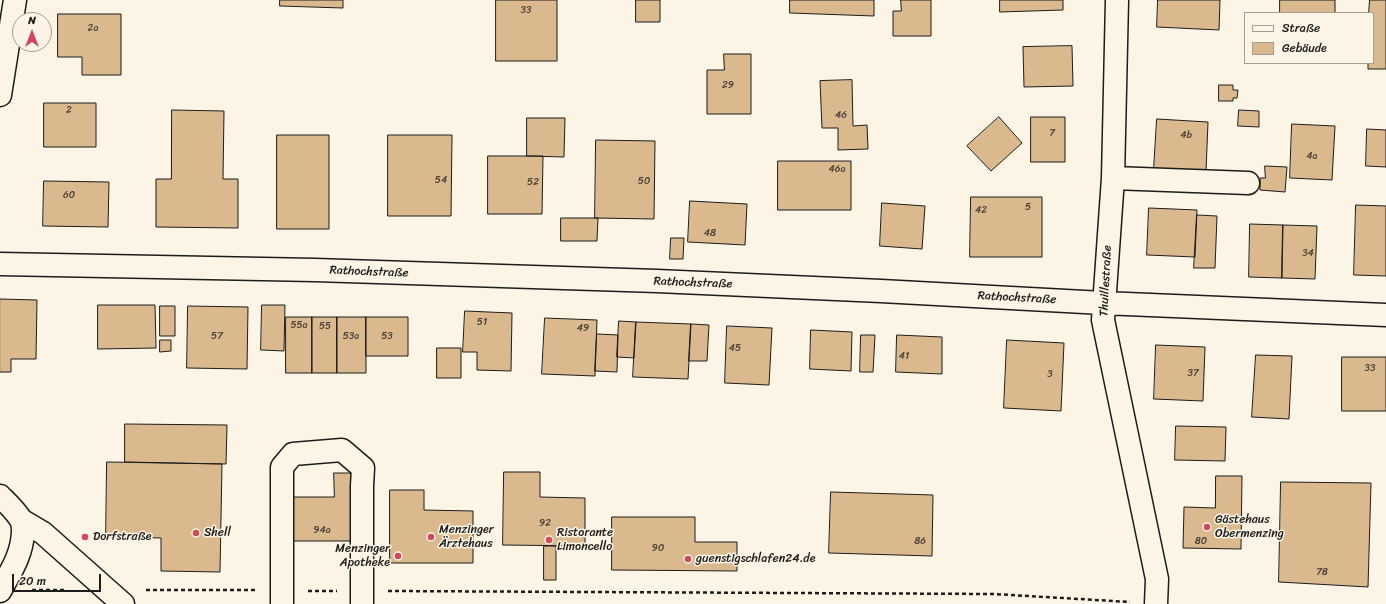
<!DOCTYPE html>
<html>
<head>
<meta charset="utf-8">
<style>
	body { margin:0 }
	#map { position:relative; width:1386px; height:604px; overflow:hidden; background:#fcf5e5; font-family:Sriracha,sans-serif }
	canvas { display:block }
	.legend { position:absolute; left:1244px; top:12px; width:130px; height:52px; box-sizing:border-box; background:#fcf5e5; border:1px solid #a29e95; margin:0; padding:5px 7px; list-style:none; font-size:12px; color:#1c1c1c }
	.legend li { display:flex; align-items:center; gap:8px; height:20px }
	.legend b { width:20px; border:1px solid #a29e95 }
	.north { position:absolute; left:12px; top:12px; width:40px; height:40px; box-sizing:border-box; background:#fcf5e5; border:1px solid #a29e95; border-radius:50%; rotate:0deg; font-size:11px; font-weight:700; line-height:16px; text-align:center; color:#1c1c1c }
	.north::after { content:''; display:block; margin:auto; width:14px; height:18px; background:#d1495b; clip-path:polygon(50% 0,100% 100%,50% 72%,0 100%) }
	.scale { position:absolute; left:12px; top:574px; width:89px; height:18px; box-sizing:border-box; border:2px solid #1c1c1c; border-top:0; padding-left:5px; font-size:12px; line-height:14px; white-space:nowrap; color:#1c1c1c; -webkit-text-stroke:3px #fcf5e5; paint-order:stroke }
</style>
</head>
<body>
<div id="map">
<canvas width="1386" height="604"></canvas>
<ul class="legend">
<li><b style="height:5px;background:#fcf5e5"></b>Straße</li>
<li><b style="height:11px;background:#dbb98e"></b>Gebäude</li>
</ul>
<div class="north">N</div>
<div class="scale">20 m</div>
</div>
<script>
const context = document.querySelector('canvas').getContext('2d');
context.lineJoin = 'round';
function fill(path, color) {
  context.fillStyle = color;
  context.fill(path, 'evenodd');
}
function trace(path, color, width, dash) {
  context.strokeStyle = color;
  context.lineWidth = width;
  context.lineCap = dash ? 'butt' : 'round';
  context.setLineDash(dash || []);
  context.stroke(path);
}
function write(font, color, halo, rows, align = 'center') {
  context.font = font + ' Sriracha,sans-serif';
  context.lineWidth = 3;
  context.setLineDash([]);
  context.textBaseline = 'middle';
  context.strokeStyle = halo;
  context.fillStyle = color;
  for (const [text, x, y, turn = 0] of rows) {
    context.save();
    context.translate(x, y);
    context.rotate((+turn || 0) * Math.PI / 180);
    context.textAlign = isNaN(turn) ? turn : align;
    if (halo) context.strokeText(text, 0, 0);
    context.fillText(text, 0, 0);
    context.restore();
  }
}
const building = new Path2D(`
	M 280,0 L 343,0 L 343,8 L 280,6 Z
	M 496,0 L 557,0 L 557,61 L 496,61 Z
	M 636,0 L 660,0 L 660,22 L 636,22 Z
	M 790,0 L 874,0 L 874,16 L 790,13 Z
	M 901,0 L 931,0 L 931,36 L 893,36 L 893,11 L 901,11 Z
	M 1000,0 L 1063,0 L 1063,10 L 1000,12 Z
	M 1158,0 L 1220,0 L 1219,30 L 1157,27 Z
	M 1280,0 L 1335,0 L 1335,13 L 1280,13 Z
	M 1370,0 L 1386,0 L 1386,69 L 1368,69 L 1368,63 L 1373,63 L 1373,13 L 1369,13 Z
	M 58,14 L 121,14 L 121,75 L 82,75 L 82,57 L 58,57 Z
	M 1072,46 L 1073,86 L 1024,87 L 1023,47 Z
	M 724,54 L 751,54 L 751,114 L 707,114 L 707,70 L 724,70 Z
	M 852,80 L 853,126 L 867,125 L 868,149 L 838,150 L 838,128 L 822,128 L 820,81 Z
	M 1219,85 L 1233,85 L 1233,90 L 1238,90 L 1237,98 L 1233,98 L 1233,101 L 1219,101 Z
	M 44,103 L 96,103 L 96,147 L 44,147 Z
	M 172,110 L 224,111 L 223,179 L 238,179 L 238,228 L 156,227 L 156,179 L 171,179 Z
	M 1239,110 L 1259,111 L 1259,127 L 1238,126 Z
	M 999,117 L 1022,143 L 991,171 L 967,146 Z
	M 1031,117 L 1065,117 L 1065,162 L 1031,162 Z
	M 527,118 L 565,118 L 564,157 L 527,156 Z
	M 1157,119 L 1208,122 L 1206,172 L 1154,169 Z
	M 1292,124 L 1335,126 L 1332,180 L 1290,178 Z
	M 1367,129 L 1386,130 L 1386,167 L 1366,166 Z
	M 277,135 L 329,135 L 329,229 L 277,229 Z
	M 388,135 L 452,135 L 451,216 L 388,216 Z
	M 596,140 L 655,141 L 654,219 L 595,218 Z
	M 488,156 L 543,156 L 542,214 L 488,214 Z
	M 778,161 L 851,161 L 851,210 L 778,210 Z
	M 1265,166 L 1287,167 L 1285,192 L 1260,190 L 1260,178 L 1265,178 Z
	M 44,181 L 109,182 L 108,227 L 43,226 Z
	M 971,197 L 1042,197 L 1042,257 L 970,257 Z
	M 690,201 L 747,204 L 745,245 L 688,242 Z
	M 882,203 L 925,206 L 922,249 L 880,246 Z
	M 1356,205 L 1386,206 L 1386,276 L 1354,275 Z
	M 1149,208 L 1197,210 L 1195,257 L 1147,255 Z
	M 1197,215 L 1217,216 L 1215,268 L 1194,268 Z
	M 561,218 L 598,218 L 597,241 L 561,241 Z
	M 1250,224 L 1283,225 L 1282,278 L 1249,277 Z
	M 1283,225 L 1317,226 L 1315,279 L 1282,278 Z
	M 671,238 L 684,238 L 683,259 L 670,259 Z
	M 0,299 L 37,300 L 36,359 L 11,359 L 11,372 L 0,372 Z
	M 98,305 L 155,305 L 156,348 L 98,349 Z
	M 262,305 L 285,305 L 284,351 L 261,350 Z
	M 160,306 L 175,306 L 175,336 L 160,336 Z
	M 188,306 L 248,307 L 247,369 L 187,368 Z
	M 465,311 L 512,313 L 511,371 L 477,370 L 477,352 L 463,352 Z
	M 286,317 L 312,317 L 312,373 L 286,373 Z
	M 312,317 L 337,317 L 337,373 L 312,373 Z
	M 337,317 L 366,317 L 366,373 L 337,373 Z
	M 366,317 L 408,317 L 408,356 L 366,356 Z
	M 545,318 L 597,320 L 595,376 L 542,374 Z
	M 619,321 L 636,322 L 634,358 L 617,357 Z
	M 636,322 L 691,324 L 688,379 L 633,377 Z
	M 691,324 L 709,325 L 707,361 L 689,361 Z
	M 727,326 L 772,328 L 769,385 L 725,383 Z
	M 811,330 L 852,332 L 851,371 L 810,369 Z
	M 597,334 L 618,335 L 617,372 L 595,371 Z
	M 861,335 L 875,335 L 873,372 L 860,372 Z
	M 897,335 L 942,337 L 942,374 L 896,372 Z
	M 160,340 L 171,340 L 171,351 L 160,352 Z
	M 1007,340 L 1064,343 L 1061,411 L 1004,408 Z
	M 1156,345 L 1205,347 L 1203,401 L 1154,399 Z
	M 437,348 L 461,348 L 461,378 L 437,378 Z
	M 1256,355 L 1292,356 L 1289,419 L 1252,417 Z
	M 1342,357 L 1386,357 L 1386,411 L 1342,411 Z
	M 125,424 L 227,425 L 226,464 L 125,462 Z
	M 1176,426 L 1226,427 L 1225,461 L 1175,460 Z
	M 107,462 L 222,464 L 220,572 L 161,571 L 161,538 L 106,537 Z
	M 504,472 L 540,472 L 540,497 L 585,498 L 585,546 L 503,545 Z
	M 334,473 L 353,473 L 354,541 L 291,541 L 291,497 L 334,497 Z
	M 1216,476 L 1242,476 L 1241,549 L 1183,548 L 1184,507 L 1215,508 Z
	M 1281,482 L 1371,483 L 1368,587 L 1279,582 Z
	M 390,490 L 424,490 L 424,510 L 473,511 L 473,563 L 390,563 Z
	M 831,492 L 933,495 L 932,556 L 829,553 Z
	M 612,517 L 695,517 L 695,542 L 737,542 L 737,571 L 612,570 Z
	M 544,546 L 556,546 L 556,580 L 544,580 Z`);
fill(building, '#dbb98e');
trace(building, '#1c1c1c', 1);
const minor = new Path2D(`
	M 1117,0 L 1113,178 L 1103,320 L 1157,579 L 1156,604
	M 0,95 L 15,0
	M 1113,178 L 1248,183
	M 0,264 L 315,270 L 657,281 L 881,291 L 1103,303 L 1386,315
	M 0,496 C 7,503 16,511 21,520 C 23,524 23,528 23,532 C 22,555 11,571 0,591
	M 21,520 L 43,533 L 123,604
	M 282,604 L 282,467 L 293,454 L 342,450 L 363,468 L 362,486 L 362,604`);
trace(minor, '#1c1c1c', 25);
trace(new Path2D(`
	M 32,590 L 67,590
	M 146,590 L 257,590
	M 308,591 L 337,591
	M 388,591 L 994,594 L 1130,602`), '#1c1c1c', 2.5, [4, 3]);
trace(minor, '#fcf5e5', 22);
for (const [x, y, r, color] of [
	[1207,527,4,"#d1495b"],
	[196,533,4,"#d1495b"],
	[85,537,4,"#d1495b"],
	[431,537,4,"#d1495b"],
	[549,540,4,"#d1495b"],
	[398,556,4,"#d1495b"],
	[688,559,4,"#d1495b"]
]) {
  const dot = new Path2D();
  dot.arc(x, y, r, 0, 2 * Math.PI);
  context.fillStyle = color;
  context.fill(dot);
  trace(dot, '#fcf5e5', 1.5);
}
write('10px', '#4c4338', null, [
	["33",526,10],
	["2a",93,28],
	["29",728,85],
	["2",69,110],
	["46",841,115],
	["7",1052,133],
	["4b",1186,135],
	["4a",1312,156],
	["46a",837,169],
	["54",441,180],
	["50",644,181],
	["52",533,182],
	["60",69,195],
	["5",1028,207],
	["42",981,210],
	["48",710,233],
	["34",1308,253],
	["51",482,322],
	["55a",299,325],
	["55",325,326],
	["49",583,328],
	["57",217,336],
	["53a",351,336],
	["53",387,336],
	["45",735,348],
	["41",904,356],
	["33",1370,368],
	["37",1193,373],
	["3",1050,374],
	["92",545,523],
	["94a",322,530],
	["86",920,541],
	["80",1201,541],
	["90",658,548],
	["78",1322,572]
]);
write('12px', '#1c1c1c', '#fcf5e5', [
	["Rathochstraße",369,272,2],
	["Thuillestraße",1106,281,-87],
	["Rathochstraße",693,283,2],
	["Rathochstraße",1017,298,3]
]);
write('12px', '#1c1c1c', '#fcf5e5', [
	["Gästehaus",1215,520],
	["Obermenzing",1215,534],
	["Menzinger",439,530],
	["Ärztehaus",439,544],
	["Shell",204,533],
	["Ristorante",557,533],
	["Limoncello",557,547],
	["Dorfstraße",93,537],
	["Menzinger",390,549,"right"],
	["Apotheke",390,563,"right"],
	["guenstigschlafen24.de",696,559]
], 'left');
</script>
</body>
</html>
